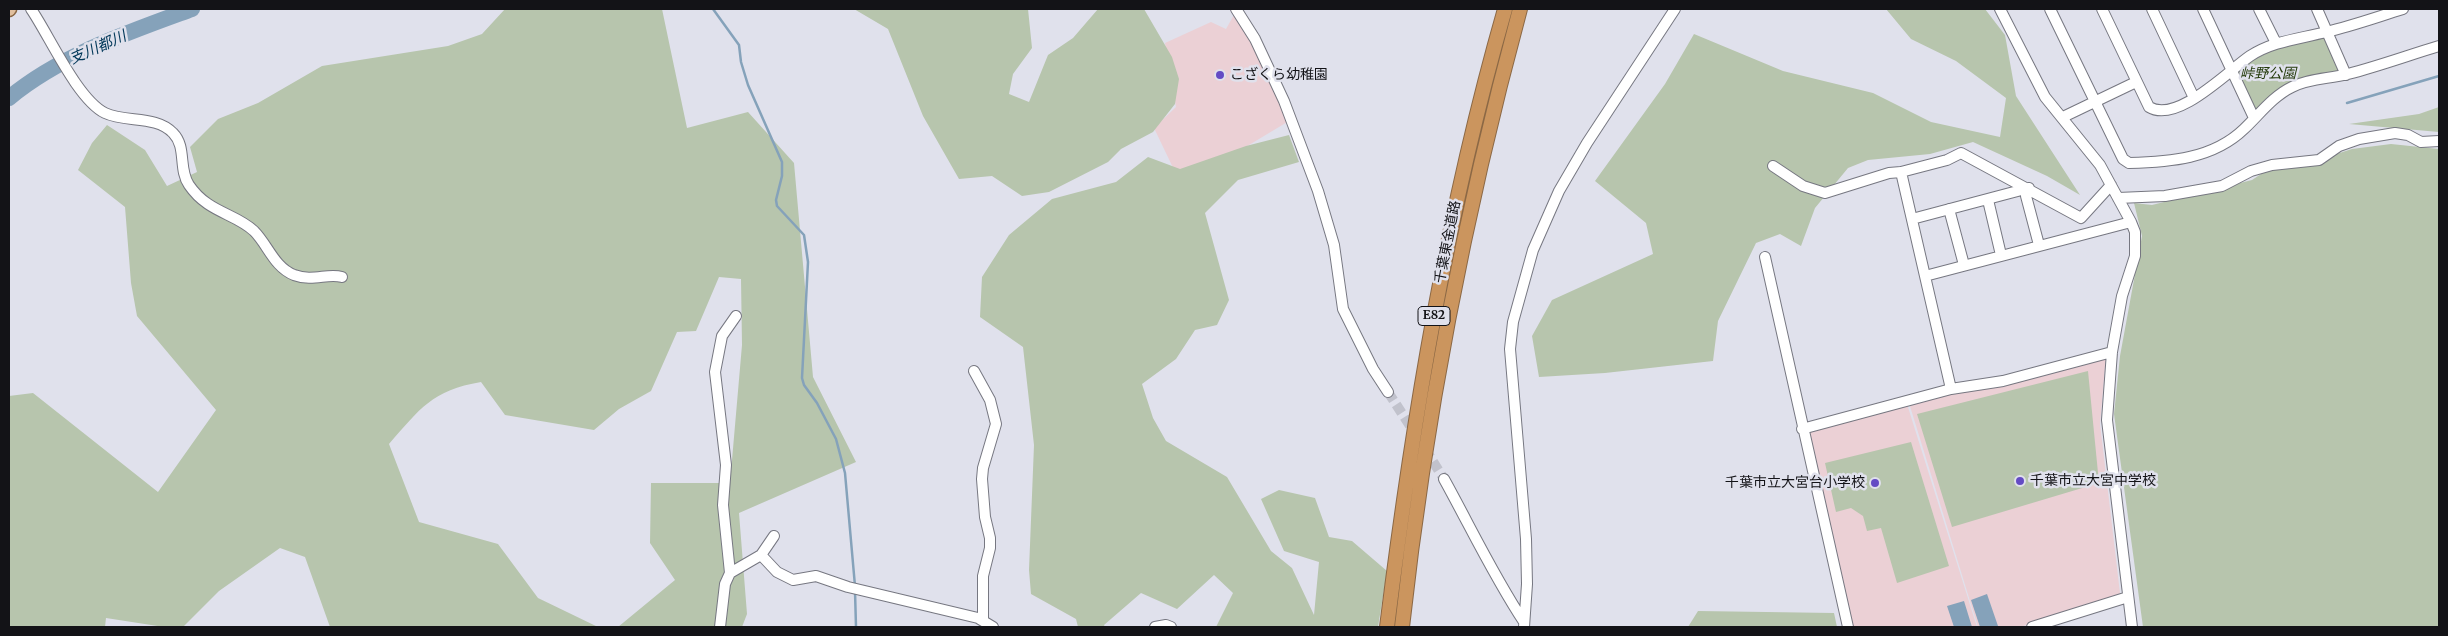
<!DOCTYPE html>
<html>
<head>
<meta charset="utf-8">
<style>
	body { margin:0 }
	#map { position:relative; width:2448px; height:636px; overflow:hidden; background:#e0e1ec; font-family:Merriweather,serif }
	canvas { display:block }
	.frame { position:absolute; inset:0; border:10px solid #131317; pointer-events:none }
</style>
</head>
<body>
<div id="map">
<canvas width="2448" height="636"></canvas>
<div class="frame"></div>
</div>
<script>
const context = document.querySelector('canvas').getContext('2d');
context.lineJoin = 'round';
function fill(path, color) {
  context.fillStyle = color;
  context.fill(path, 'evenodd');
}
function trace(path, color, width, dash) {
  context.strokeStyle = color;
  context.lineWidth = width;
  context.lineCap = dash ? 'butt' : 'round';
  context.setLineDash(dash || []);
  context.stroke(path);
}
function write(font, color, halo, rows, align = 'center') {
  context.font = font + ' Merriweather,"Noto Sans JP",serif';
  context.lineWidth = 5;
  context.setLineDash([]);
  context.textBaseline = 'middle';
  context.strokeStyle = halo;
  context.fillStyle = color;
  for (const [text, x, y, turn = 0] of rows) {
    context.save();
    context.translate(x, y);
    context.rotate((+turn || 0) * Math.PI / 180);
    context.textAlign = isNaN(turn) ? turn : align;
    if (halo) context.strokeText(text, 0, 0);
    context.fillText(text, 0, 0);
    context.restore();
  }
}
fill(new Path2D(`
	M 1235,13 L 1254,41 L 1289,121 L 1224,160 L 1176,174 L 1154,128 L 1176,107 L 1165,43 L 1211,22 L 1226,29 Z
	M 2106,355 L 2100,424 L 2120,593 L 2117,598 L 2020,627 L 1978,627 L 1909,403 Z
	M 1907,404 L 1977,627 L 1851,627 L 1807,431 Z`), '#ebd0d5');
fill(new Path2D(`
	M 505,9 L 662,9 L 687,128 L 748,112 L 794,163 L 813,377 L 856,462 L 739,513 L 747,614 L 742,627 L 618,627 L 675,580 L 650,543 L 651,483 L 730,483 L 742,345 L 741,279 L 719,277 L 696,331 L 677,332 L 651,391 L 619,409 L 594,430 L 505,415 L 481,382 C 432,390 420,409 389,444 L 419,522 L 498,544 L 538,598 L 598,627 L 330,627 L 305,557 L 280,548 L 219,591 L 183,627 L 164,627 L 106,618 L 105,627 L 9,627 L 9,396 L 33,393 L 158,492 L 216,410 L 137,316 L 131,283 L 125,207 L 78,170 L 92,143 L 107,125 L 145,150 L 167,186 L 197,172 L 190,147 L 218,119 L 258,103 L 322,66 L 448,46 L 482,34 Z
	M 854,9 L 1028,9 L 1032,48 L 1013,74 L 1009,94 L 1029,102 L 1048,55 L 1073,38 L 1098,9 L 1144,9 L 1172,57 L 1179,79 L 1175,104 L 1153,132 L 1121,149 L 1108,162 L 1049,192 L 1022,196 L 992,176 L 959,179 L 923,116 L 888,29 Z
	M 1886,9 L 1985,9 L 2005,35 L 2016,96 L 2080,195 L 2047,176 L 1973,142 L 1930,154 L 1868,160 L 1848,168 L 1815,208 L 1801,246 L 1780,234 L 1756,243 L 1718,321 L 1713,361 L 1605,373 L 1539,377 L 1532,336 L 1552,300 L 1653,254 L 1646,223 L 1595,181 L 1665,84 L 1694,34 L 1783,71 L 1873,93 L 1931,122 L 2000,137 L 2006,98 L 1956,61 L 1911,39 Z
	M 2323,37 L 2328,40 L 2342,69 L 2339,73 L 2310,78 L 2257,109 L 2253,108 L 2236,77 L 2238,70 C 2270,48 2286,45 2323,37 Z
	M 2439,107 L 2439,132 L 2349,124 L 2419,114 Z
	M 1289,135 L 1299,162 L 1238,180 L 1205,213 L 1229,300 L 1217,325 L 1195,330 L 1176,359 L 1142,384 L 1153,418 L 1166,441 L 1227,477 L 1271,551 L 1292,568 L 1314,615 L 1319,562 L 1284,551 L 1261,499 L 1279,490 L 1315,498 L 1329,537 L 1352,541 L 1387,571 L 1378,627 L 1216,627 L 1233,593 L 1214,575 L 1177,609 L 1141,593 L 1104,625 L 1105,627 L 1078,627 L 1076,619 L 1031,594 L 1029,570 L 1034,445 L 1023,347 L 980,317 L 982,277 L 1009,235 L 1052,199 L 1116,182 L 1148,157 L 1180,169 L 1246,146 Z
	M 2391,144 L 2439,149 L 2439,627 L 2143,627 L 2114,414 L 2120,356 L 2142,236 L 2134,203 L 2152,205 L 2252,180 L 2267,170 L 2293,168 L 2352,149 Z
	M 2088,371 L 2099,483 L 1952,527 L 1917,414 Z
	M 1911,442 L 1949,566 L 1897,583 L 1881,528 L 1867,531 L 1863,516 L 1851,508 L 1836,512 L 1825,463 Z
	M 1698,611 L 1834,613 L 1837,627 L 1688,627 Z`), '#b7c5ad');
fill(new Path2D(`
	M 1987,594 L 1998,626 L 1980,627 L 1971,600 Z
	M 1964,601 L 1972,627 L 1954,627 L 1947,606 Z`), '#85a2ba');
trace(new Path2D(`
	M 713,9 L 739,45 L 741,62 L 748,85 L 782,162 L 782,176 L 776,200 L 777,206 L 804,235 L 808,262 L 802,378 L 804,385 L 817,403 L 836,439 L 845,473 L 855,586
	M 2347,103 L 2439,76
	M 855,591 L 856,627`), '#85a2ba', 2.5);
trace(new Path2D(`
	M 9,98 C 61,55 129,32 192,9`), '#85a2ba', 16);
trace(new Path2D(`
	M 1388,392 L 1416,435
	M 1425,449 L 1444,479`), '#c1c2cc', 10, [10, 5]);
const minor = new Path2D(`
	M 31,9 C 49,35 77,99 105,113 C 126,123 156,115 173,133 C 187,147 178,169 189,185 C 208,213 235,213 254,231 C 268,245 274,267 294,275 C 313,282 327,273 342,277
	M 1236,9 L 1255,39 L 1284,101 L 1318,191 L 1334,245 L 1343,309 L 1373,369 L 1388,392
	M 2000,9 L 2045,97 L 2100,165 L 2131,222 L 2135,232 L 2135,256 L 2122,296 L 2112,352 L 2107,420 L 2132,627
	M 2050,9 L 2123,159 L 2129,163 C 2169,162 2213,159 2244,129 C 2259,115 2273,96 2292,87 C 2310,78 2329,79 2348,74 C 2379,66 2409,55 2439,46
	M 2102,9 L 2149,107 C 2177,124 2228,71 2250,56 C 2273,41 2299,39 2326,32 C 2352,26 2377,17 2403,9
	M 2152,9 L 2194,98
	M 2203,9 L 2254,118
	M 2259,9 L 2276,43
	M 2317,9 L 2346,75
	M 2063,117 L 2136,82
	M 1773,166 L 1803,186 L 1825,193 L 1889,173 L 1901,172 L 1947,160 L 1961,153 L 2081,218 L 2111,185
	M 1901,172 L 1951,389
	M 2029,188 L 2026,196 L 2039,245
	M 2118,198 L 2165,196 L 2222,186 L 2251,171 L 2272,165 L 2319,160 L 2339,146 L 2359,139 L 2395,133 L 2408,135 L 2421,142 L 2439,141
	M 1988,200 L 2001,255
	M 1949,209 L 1964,265
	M 1912,219 L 2029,188
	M 1765,257 L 1848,627
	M 1925,276 L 2131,222
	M 974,371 L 990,400 L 996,424 L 983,468 L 982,479 L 985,517 L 990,538 L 990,548 L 983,576 L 983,621
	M 1802,429 L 1951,389 L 2003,381 L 2112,352
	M 1444,479 C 1470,526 1494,577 1524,622
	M 761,555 L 777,572 L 793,580 L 816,576 L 848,587 L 978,618 L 993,627
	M 730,573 L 723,505 L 726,465 L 715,372 L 722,336 L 736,316
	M 720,627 L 725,584 L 730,573 L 761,555 L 774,536
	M 1155,627 L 1166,625 L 1171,627
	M 1524,627 L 1527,584 L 1526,539 L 1510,349 L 1513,322 L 1533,250 L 1559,191 L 1587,143 L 1675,9
	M 2032,627 L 2128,597`);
const major = new Path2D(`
	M 9,10 L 10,9`);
const highway = new Path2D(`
	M 1387,627 C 1413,419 1447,211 1505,9
	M 1402,627 C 1425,418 1465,212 1520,9`);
trace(minor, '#767781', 12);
trace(major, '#8b6845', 15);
trace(highway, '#8b6845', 16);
trace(minor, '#fff', 10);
trace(major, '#e0bf9e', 12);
trace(highway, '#cb955e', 14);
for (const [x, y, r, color] of [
	[1220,75,5,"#644bc4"],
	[2020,481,5,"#644bc4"],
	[1875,483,5,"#644bc4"]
]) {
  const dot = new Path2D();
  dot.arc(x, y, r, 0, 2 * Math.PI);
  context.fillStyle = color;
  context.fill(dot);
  trace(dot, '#e0e1ec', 2);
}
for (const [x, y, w] of [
	[1434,316,32]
]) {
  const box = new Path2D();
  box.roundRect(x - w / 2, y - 9.5, w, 19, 4);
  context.fillStyle = '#e0e1ec';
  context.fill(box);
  trace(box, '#131317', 1);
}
write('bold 12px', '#131317', null, [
	["E82",1434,316]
]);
write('italic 14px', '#243b0b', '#e0e1ec', [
	["峠野公園",2268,74]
]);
write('14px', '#131317', '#e0e1ec', [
	["こざくら幼稚園",1230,75],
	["千葉市立大宮中学校",2030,481],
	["千葉市立大宮台小学校",1865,483,"right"]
], 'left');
write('14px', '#131317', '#e0e1ec', [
	["千葉東金道路",1448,242,-79]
]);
write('italic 15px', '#013758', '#e0e1ec', [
	["支川都川",98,48,-24]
]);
</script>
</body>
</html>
